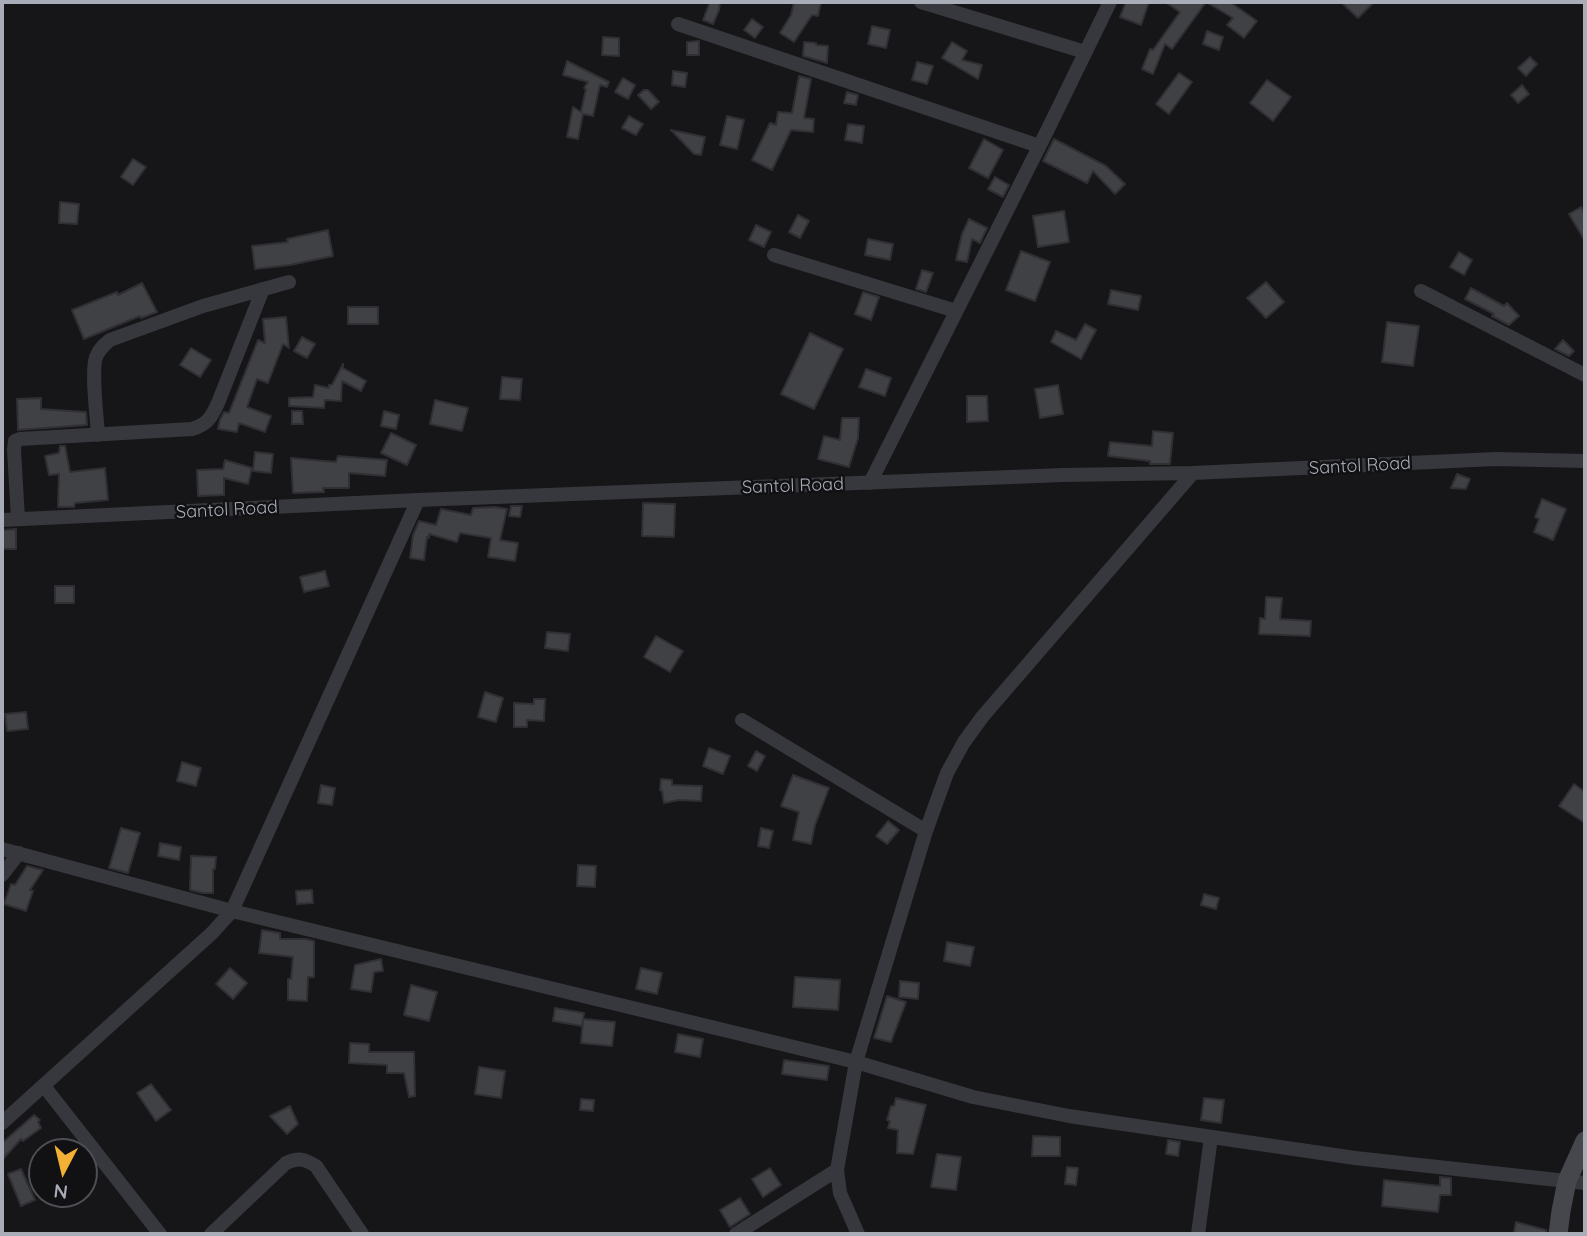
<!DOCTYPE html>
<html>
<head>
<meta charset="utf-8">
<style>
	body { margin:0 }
	#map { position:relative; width:1587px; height:1236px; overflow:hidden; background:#161618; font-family:Quicksand,sans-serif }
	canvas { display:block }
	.frame { position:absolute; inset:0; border:4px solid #a8adb8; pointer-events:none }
	.north { position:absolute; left:28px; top:1138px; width:70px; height:70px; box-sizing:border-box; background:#111113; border:2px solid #4d4f55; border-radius:50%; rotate:187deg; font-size:19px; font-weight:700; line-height:28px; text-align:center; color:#a8adb8 }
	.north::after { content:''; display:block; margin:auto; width:24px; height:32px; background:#f2b134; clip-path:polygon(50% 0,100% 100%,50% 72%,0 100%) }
</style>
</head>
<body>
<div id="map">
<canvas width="1587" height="1236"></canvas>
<div class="frame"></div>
<div class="north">N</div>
</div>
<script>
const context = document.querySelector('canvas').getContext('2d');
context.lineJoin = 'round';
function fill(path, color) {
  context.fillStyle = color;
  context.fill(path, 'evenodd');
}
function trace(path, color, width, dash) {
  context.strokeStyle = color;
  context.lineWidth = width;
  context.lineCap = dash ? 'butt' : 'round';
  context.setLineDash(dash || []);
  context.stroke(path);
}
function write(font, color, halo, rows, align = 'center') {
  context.font = font + ' Quicksand,sans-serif';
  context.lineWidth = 5;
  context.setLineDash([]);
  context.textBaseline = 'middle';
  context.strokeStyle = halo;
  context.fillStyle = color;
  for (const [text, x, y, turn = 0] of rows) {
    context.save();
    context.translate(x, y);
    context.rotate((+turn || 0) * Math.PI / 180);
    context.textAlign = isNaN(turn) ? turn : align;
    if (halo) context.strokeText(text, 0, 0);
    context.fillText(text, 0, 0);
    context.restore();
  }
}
const building = new Path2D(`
	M 710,2 L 720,2 L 719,10 L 713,24 L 703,20 Z
	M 794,2 L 821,2 L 818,16 L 812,15 L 794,42 L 780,33 L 791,15 Z
	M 1126,2 L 1149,2 L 1141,25 L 1120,17 Z
	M 1165,2 L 1230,2 L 1257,21 L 1244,38 L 1227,25 L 1233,18 L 1206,2 L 1172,49 L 1165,44 L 1153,74 L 1142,69 L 1150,49 L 1153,50 L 1180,12 Z
	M 1341,2 L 1374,2 L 1358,18 Z
	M 752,19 L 763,27 L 755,38 L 744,30 Z
	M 872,26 L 890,30 L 886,48 L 868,44 Z
	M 1207,31 L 1223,37 L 1219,50 L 1203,44 Z
	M 603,37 L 619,38 L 619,56 L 602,55 Z
	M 699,41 L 699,55 L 687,55 L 687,42 Z
	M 804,42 L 816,43 L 816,45 L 828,46 L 827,63 L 803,56 Z
	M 952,42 L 967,51 L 962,60 L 982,65 L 978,79 L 942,58 Z
	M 1530,57 L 1537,64 L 1526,76 L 1518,68 Z
	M 567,61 L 609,82 L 607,87 L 600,85 L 593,116 L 583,114 L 578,139 L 567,137 L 573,107 L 581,112 L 586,89 L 584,88 L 588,82 L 563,75 Z
	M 917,62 L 933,66 L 927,84 L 912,80 Z
	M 673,71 L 687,73 L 685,87 L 672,85 Z
	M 1179,73 L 1192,82 L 1169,114 L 1156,104 Z
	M 799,76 L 811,79 L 804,118 L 814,119 L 813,132 L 791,130 L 772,170 L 752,160 L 770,123 L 776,125 L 778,112 L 792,113 Z
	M 623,78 L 635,85 L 628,99 L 615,92 Z
	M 1267,80 L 1291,97 L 1273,121 L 1250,103 Z
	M 1522,85 L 1529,94 L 1518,103 L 1511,95 Z
	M 644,90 L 648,90 L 659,102 L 651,109 L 638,95 Z
	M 847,92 L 858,95 L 856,105 L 844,103 Z
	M 629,116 L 643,124 L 636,135 L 622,128 Z
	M 727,116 L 744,120 L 737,149 L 720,145 Z
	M 848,124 L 864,126 L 862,143 L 845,140 Z
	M 671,130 L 705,137 L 701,155 L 694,154 Z
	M 984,139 L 1003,150 L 988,178 L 969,168 Z
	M 1054,139 L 1106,166 L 1125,184 L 1115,194 L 1093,171 L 1087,183 L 1043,161 Z
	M 133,159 L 146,167 L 133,185 L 121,177 Z
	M 995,177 L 1009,185 L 1003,197 L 988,189 Z
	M 60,202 L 79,204 L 77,224 L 59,223 Z
	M 1581,207 L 1585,214 L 1585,241 L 1569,214 Z
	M 1064,211 L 1069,242 L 1038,247 L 1033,216 Z
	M 798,215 L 809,221 L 800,238 L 789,232 Z
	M 969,219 L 987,228 L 980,243 L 972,239 L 967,262 L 956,260 L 962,234 Z
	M 756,225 L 771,232 L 764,247 L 749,240 Z
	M 328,230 L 333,256 L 290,265 L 255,269 L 252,246 L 288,242 L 287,239 Z
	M 868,239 L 893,244 L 890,260 L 865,255 Z
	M 1021,251 L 1050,262 L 1035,301 L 1006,290 Z
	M 1459,252 L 1472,260 L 1464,275 L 1450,267 Z
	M 922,270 L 933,273 L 926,292 L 916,289 Z
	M 1266,282 L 1284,302 L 1266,318 L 1247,298 Z
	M 142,283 L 157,312 L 141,318 L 140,316 L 84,339 L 72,310 L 117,292 L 118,295 Z
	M 1471,288 L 1504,306 L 1507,303 L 1519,316 L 1509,325 L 1492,316 L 1494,314 L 1465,299 Z
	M 1111,290 L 1141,296 L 1138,310 L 1108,304 Z
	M 863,292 L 879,297 L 871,320 L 855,314 Z
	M 348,307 L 378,307 L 378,324 L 348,324 Z
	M 286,317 L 289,348 L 283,344 L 268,383 L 257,379 L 247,407 L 271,416 L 265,432 L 239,423 L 237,432 L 218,429 L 220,420 L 224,412 L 229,413 L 258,340 L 265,343 L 263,319 Z
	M 1387,322 L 1419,326 L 1413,366 L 1382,362 Z
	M 1085,324 L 1096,330 L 1081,359 L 1051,342 L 1056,331 L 1076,340 Z
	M 810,333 L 843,349 L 814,409 L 781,394 Z
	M 302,337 L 315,344 L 307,358 L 294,351 Z
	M 1563,340 L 1574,351 L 1569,356 L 1555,349 Z
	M 191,348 L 211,360 L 200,377 L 180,365 Z
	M 343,364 L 343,368 L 366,381 L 361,391 L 342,381 L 341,401 L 325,400 L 324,408 L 289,406 L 289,398 L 313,397 L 315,385 L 329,388 L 329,385 L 332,385 Z
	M 866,369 L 891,378 L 885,396 L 859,387 Z
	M 502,377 L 522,379 L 520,400 L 500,399 Z
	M 1058,385 L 1063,414 L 1040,418 L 1035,389 Z
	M 967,396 L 987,396 L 988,421 L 967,422 Z
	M 41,398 L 41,409 L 86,412 L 87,425 L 18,430 L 17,399 Z
	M 435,400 L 468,408 L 462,431 L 430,424 Z
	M 292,411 L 302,411 L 303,424 L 292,424 Z
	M 384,411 L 399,415 L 396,429 L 381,426 Z
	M 842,418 L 859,418 L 858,438 L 849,467 L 818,459 L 824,436 L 840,440 Z
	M 1153,431 L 1173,433 L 1170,464 L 1150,464 L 1150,461 L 1108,456 L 1110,442 L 1152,446 Z
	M 391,433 L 416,445 L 407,465 L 381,453 Z
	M 60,446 L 65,446 L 70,472 L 105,468 L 108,500 L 75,503 L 74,507 L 58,507 L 59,474 L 49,475 L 45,456 L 59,453 Z
	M 255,452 L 273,454 L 271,473 L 253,471 Z
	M 338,456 L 387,460 L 385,476 L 349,473 L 349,488 L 323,488 L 324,492 L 293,493 L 291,458 L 336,462 Z
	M 225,460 L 252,468 L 248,484 L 224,478 L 224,495 L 198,496 L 197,470 L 223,469 Z
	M 1457,474 L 1470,479 L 1466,489 L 1451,488 Z
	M 1542,499 L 1566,509 L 1553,540 L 1534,532 L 1539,519 L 1535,517 Z
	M 643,503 L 675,504 L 674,537 L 642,536 Z
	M 511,506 L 522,506 L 520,517 L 509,516 Z
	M 495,507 L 507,509 L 500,540 L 518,543 L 515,561 L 488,557 L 491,538 L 460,533 L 457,542 L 429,534 L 429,538 L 427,537 L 424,560 L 410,558 L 413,535 L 419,521 L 436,525 L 441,509 L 471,515 L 473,508 Z
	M 16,529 L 16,549 L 2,549 L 2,530 Z
	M 325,571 L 329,586 L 304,592 L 300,577 Z
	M 55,586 L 74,586 L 74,603 L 55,603 Z
	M 1266,597 L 1282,598 L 1280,619 L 1311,621 L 1310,636 L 1259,634 L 1260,618 L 1265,619 Z
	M 547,632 L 570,634 L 568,651 L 545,648 Z
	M 656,636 L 683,651 L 670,672 L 644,657 Z
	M 485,692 L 503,698 L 496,722 L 478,717 Z
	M 534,699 L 545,699 L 544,721 L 527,720 L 527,727 L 514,727 L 514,703 L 534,704 Z
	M 26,712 L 28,729 L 7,731 L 5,714 Z
	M 709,748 L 730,756 L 723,774 L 703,766 Z
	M 756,751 L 765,756 L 757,771 L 748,766 Z
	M 182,762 L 201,768 L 196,786 L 177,781 Z
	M 793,775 L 829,788 L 815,825 L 811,844 L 793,840 L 799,812 L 781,806 Z
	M 661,779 L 672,780 L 672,785 L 702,786 L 701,801 L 679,800 L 664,803 L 662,791 L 660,790 Z
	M 1574,784 L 1585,792 L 1585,823 L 1559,806 Z
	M 321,785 L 335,788 L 332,805 L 318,803 Z
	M 888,821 L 899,830 L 887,844 L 876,836 Z
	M 121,828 L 140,833 L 128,873 L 109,868 Z
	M 761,828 L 773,831 L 769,848 L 758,846 Z
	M 160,843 L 181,847 L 179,860 L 158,856 Z
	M 191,856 L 216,857 L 215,869 L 213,869 L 213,893 L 203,893 L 190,890 Z
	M 578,865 L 596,866 L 595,887 L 577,886 Z
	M 27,866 L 43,870 L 30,890 L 33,891 L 26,911 L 4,904 L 11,884 L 15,885 Z
	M 312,890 L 313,903 L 297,904 L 296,891 Z
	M 1204,894 L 1219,898 L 1216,909 L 1201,905 Z
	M 262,930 L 280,933 L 280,939 L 306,939 L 314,941 L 314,977 L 308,977 L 307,1001 L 288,1000 L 288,979 L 291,979 L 293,957 L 259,953 Z
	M 947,942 L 974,947 L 970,966 L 944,961 Z
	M 381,959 L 383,971 L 374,972 L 371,992 L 351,989 L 355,965 Z
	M 230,968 L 247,983 L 233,999 L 216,984 Z
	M 641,968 L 662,973 L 657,994 L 636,989 Z
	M 795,977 L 840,980 L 838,1010 L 793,1007 Z
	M 900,981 L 919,983 L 918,999 L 899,997 Z
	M 411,985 L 437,992 L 429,1021 L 404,1015 Z
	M 887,996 L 906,1002 L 891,1042 L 874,1038 Z
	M 555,1008 L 584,1013 L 582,1026 L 553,1021 Z
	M 583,1019 L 615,1022 L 612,1046 L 581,1043 Z
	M 678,1034 L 703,1039 L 700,1057 L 675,1052 Z
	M 350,1043 L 369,1044 L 369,1052 L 414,1052 L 415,1096 L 409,1097 L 404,1073 L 387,1073 L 387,1065 L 349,1063 Z
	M 784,1060 L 829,1066 L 827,1080 L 782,1074 Z
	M 479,1067 L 505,1071 L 501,1098 L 475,1094 Z
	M 151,1084 L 171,1110 L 156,1121 L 137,1093 Z
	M 896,1098 L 926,1105 L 913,1154 L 897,1153 L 898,1130 L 888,1128 L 890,1121 L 887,1120 L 891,1106 L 894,1106 Z
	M 1204,1098 L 1224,1100 L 1221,1123 L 1201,1120 Z
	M 581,1099 L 594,1100 L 593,1111 L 580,1110 Z
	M 290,1106 L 298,1124 L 287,1134 L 270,1116 Z
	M 34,1115 L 40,1120 L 38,1122 L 41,1128 L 23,1141 L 21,1139 L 2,1160 L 2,1143 Z
	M 1033,1136 L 1060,1137 L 1060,1156 L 1032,1156 Z
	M 1168,1140 L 1180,1142 L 1178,1156 L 1166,1154 Z
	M 937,1154 L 961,1157 L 956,1190 L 931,1187 Z
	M 1067,1167 L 1078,1168 L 1076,1185 L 1065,1184 Z
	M 770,1168 L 781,1185 L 763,1197 L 752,1179 Z
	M 21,1169 L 35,1200 L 21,1206 L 8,1174 Z
	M 1440,1177 L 1451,1178 L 1451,1195 L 1440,1195 L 1438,1212 L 1382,1206 L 1384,1180 L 1440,1186 Z
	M 740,1198 L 750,1214 L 730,1227 L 720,1210 Z
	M 1516,1222 L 1546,1230 L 1546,1234 L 1521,1234 L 1514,1232 Z`);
fill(building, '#404145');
trace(building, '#303034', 2);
trace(new Path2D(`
	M 921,2 L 1085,52
	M 678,24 L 1039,146
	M 774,255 L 956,311
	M 1421,291 L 1585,375
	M 98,435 C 97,416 91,373 96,357 C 99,349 104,345 110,340 L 203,306 L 289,282
	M 870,483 L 1048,129 L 1110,2
	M 18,519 L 14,450 L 15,441 L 20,439 L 192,429 C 208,424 211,418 218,403 L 263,289
	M 2,520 L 418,500 L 1063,475 L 1193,473 L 1496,459 L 1585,461
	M 742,720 L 926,831
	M 2,849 L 232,911 L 856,1062 L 973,1097 L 1069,1116 L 1355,1158 L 1585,1183
	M 2,875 L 19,853
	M 44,1086 L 160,1234
	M 2,1123 L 212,933 L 232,911 L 418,500
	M 837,1170 L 840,1193 L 858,1234
	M 211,1234 L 286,1163 C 299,1157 304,1159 316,1166 L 362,1234
	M 736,1234 L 837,1170 L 856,1062 L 926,831 L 947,773 L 964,742 L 983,716 L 1193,473
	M 1198,1234 L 1211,1137`), '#37383d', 14);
trace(new Path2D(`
	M 1558,1234 L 1561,1211 L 1567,1181 L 1585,1141`), '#45474d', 19);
write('18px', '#a8adb8', '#111113', [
	["Santol Road",1360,466,-3],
	["Santol Road",793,486,-2],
	["Santol Road",227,510,-3]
]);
</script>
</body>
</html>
